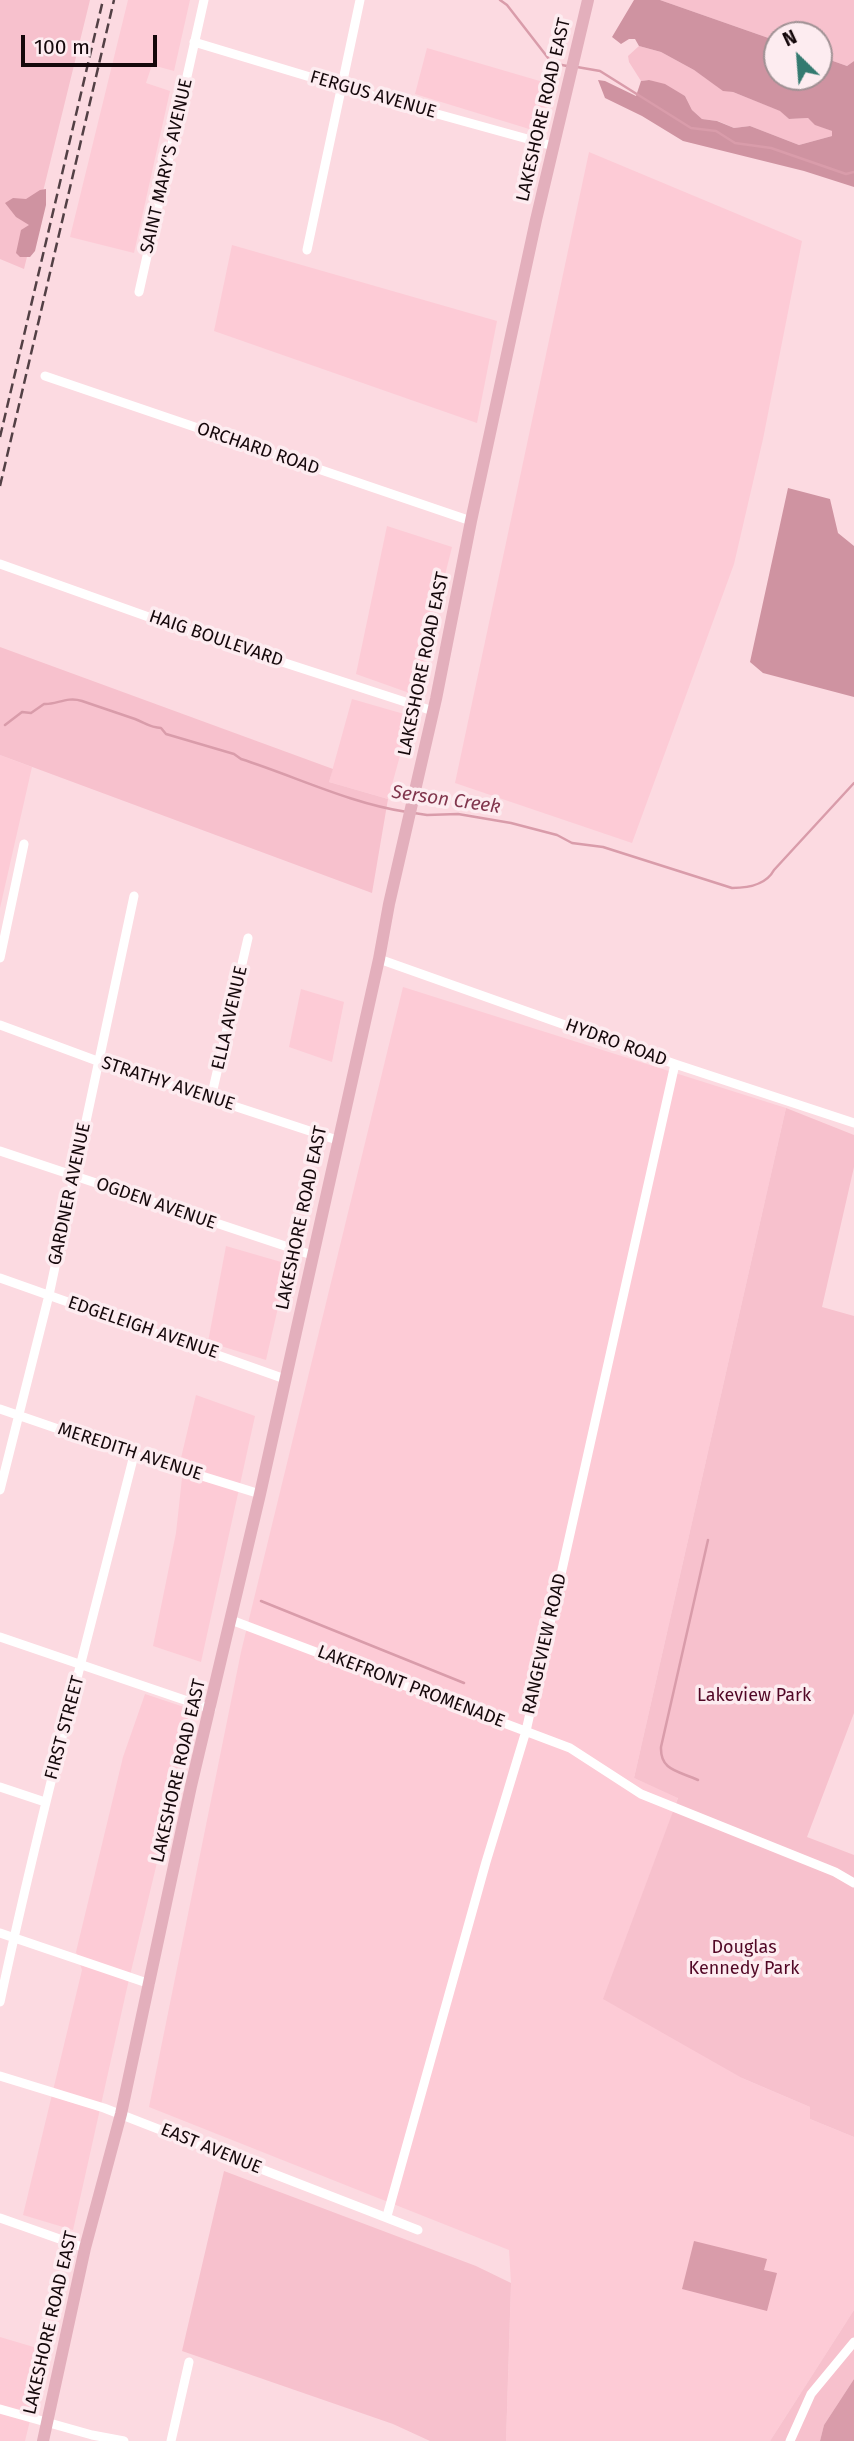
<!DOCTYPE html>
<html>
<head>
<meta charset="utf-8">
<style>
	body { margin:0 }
	#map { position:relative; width:854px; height:2441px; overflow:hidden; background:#fcdae1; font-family:"Fira Sans",sans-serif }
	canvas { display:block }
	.north { position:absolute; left:763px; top:21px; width:70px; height:70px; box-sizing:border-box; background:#fdecf0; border:2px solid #a09194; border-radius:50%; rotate:335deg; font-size:19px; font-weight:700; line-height:28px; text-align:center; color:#15080b }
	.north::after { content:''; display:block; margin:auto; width:24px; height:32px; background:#347a70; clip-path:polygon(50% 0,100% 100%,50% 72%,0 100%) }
	.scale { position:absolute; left:21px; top:35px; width:136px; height:32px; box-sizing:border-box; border:4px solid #15080b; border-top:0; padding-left:9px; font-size:21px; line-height:24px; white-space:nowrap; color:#15080b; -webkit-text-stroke:5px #fdecf0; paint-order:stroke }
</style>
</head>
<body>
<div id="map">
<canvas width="854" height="2441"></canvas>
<div class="north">N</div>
<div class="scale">100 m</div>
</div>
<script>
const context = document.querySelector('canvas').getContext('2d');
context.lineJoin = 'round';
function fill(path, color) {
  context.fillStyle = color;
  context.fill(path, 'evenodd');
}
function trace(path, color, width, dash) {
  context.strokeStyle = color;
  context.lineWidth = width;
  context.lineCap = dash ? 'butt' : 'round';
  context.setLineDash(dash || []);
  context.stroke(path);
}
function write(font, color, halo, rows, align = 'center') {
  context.font = font + ' "Fira Sans",sans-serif';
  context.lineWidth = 7;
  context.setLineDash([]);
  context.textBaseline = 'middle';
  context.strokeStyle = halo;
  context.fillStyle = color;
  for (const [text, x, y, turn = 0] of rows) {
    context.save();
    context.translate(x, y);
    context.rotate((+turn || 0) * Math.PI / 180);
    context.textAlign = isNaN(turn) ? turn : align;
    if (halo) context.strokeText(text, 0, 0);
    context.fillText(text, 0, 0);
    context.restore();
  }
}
fill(new Path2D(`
	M 128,0 L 190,0 L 174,71 L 152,65 L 146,83 L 170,91 L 134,253 L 70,237 Z
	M 427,48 L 550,84 L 539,132 L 415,94 Z
	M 589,152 L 802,241 L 763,439 L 734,564 L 632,843 L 455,783 Z
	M 232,245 L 497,321 L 477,423 L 214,331 Z
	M 387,526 L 452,547 L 415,695 L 356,674 Z
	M 352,699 L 411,716 L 388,799 L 329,782 Z
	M 0,755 L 32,767 L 0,908 Z
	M 403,987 L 786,1108 L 634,1778 L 678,1797 L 670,1822 L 742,2078 L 810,2107 L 810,2119 L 854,2137 L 854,2310 L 770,2441 L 506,2441 L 511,2283 L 509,2250 L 149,2107 L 241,1652 Z
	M 301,989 L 344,1002 L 332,1062 L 289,1047 Z
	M 226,1246 L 288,1264 L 266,1360 L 208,1342 Z
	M 196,1395 L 255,1416 L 201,1662 L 153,1646 L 176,1533 L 182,1478 L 181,1458 Z
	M 145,1694 L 190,1709 L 160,1850 L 127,1988 L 73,2230 L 23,2215 L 82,1970 L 76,1952 L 123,1757 Z
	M 0,2337 L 47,2351 L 25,2441 L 0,2441 Z`), '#fdcbd6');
fill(new Path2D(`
	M 0,0 L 90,0 L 24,269 L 0,259 Z
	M 660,0 L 854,0 L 854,61 L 847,66 L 819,56 L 819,35 L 777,35 L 777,41 Z
	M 639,46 L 661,52 L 694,70 L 723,90 L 733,92 L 781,111 L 789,119 L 808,118 L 815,124 L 832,131 L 832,136 L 799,145 L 750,126 L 734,128 L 718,121 L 702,119 L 692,110 L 685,96 L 649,80 L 641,81 L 629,62 L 628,56 Z
	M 0,647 L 333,769 L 329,782 L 388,799 L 372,893 L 0,755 Z
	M 786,1108 L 854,1135 L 854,1167 L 822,1307 L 854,1316 L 854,1713 L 807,1837 L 854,1855 L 854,2137 L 810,2119 L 810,2107 L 742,2078 L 603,1999 L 678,1798 L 634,1778 Z
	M 224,2171 L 476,2266 L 511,2283 L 506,2441 L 430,2441 L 393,2424 L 182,2351 Z
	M 854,2310 L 854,2379 L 824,2425 L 820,2441 L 770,2441 Z`), '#f7c1cd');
fill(new Path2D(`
	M 634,0 L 660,0 L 777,41 L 777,77 L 819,77 L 819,56 L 847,66 L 854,61 L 854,187 L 804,171 L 683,141 L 642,116 L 605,98 L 598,80 L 605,81 L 636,96 L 641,81 L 649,80 L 665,84 L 685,96 L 692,110 L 702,119 L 717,121 L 734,128 L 750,126 L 799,145 L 832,136 L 832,131 L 815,125 L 808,118 L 789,119 L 780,111 L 733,92 L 723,91 L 694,70 L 661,52 L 639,46 L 635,39 L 629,39 L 621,44 L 612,37 Z
	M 46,189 L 46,205 L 35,251 L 30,257 L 20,257 L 16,253 L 21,230 L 29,225 L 16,217 L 5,203 L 13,198 L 26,199 L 40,190 Z
	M 788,488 L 830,499 L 838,533 L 854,546 L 854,697 L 763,673 L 750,662 Z`), '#cf93a1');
fill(new Path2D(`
	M 694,2241 L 767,2259 L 764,2270 L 777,2273 L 767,2311 L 682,2289 Z
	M 854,2379 L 854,2441 L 820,2441 L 824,2425 Z`), '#d99caa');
trace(new Path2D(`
	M 500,0 L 507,5 L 552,63 L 567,66
	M 577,67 L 600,71 L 691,128 L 716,131 L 735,143 L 771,148 L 846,174 L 854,172
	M 5,725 L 22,712 L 31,713 L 44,704 C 56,705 67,696 82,701 C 100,707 117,713 135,719 C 145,723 151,728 161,728 L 166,734 L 234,754 L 241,759 C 297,777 349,803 407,812
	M 414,813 L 427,815 L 458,814 L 511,823 L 557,835 L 572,843 L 603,847 L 732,888 C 749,888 766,885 774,870 L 854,783
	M 261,1601 L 464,1683
	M 698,1780 C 679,1771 660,1771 661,1747 L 708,1540`), '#d99caa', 2.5);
trace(new Path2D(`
	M 194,42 L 383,99 L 553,146
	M 307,250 L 360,0
	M 139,292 L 204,0
	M 45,376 L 471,521
	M 0,564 L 199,635 L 433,711
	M 0,958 L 24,844
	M 379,959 L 675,1064 L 854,1123
	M 0,1025 L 100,1062 L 337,1140
	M 211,1098 L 248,938
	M 0,1151 L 312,1255
	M 0,1278 L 285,1379
	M 0,1409 L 134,1455 L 260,1494
	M 0,1490 L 49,1295 L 134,896
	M 231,1620 L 570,1748 L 641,1794 L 835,1872 L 854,1883
	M 0,1637 L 211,1709
	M 0,1787 L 45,1802
	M 0,1933 L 150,1984
	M 0,2002 C 39,1819 88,1637 134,1455
	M 0,2076 L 104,2108 L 418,2230
	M 387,2216 L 486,1862 L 526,1731 L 675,1064
	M 0,2218 L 85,2248
	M 0,2409 L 92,2435 L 124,2441
	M 171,2441 L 189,2362
	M 790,2441 L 811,2394 L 854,2342`), '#fff', 9);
trace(new Path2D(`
	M 43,2441 L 85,2248 L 121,2114 L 191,1786 L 260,1494 L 379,959 L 389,904 L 436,699 L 471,521 L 536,220 L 588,0`), '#e3afbc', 12);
trace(new Path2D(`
	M 0,437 L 103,0
	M 0,486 L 114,0`), '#534045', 2.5, [10, 5]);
write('18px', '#15080b', '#fdecf0', [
	["FERGUS AVENUE",373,95,16],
	["LAKESHORE ROAD EAST",544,110,-77],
	["SAINT MARY'S AVENUE",167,166,-77],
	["ORCHARD ROAD",258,449,19],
	["HAIG BOULEVARD",216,639,19],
	["LAKESHORE ROAD EAST",424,664,-78],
	["ELLA AVENUE",230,1018,-77],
	["HYDRO ROAD",616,1043,20],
	["STRATHY AVENUE",168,1084,18],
	["GARDNER AVENUE",70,1194,-78],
	["OGDEN AVENUE",156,1204,19],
	["LAKESHORE ROAD EAST",302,1218,-78],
	["EDGELEIGH AVENUE",143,1328,19],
	["MEREDITH AVENUE",130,1452,18],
	["RANGEVIEW ROAD",545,1644,-77],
	["LAKEFRONT PROMENADE",411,1687,21],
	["FIRST STREET",65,1728,-75],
	["LAKESHORE ROAD EAST",179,1771,-77],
	["EAST AVENUE",211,2149,22],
	["LAKESHORE ROAD EAST",51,2323,-77]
]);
write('18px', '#510725', '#fdecf0', [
	["Lakeview Park",754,1696],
	["Douglas",744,1948],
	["Kennedy Park",744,1969]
]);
write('italic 19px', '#81364d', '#fdecf0', [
	["Serson Creek",446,800,8]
]);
</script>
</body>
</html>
